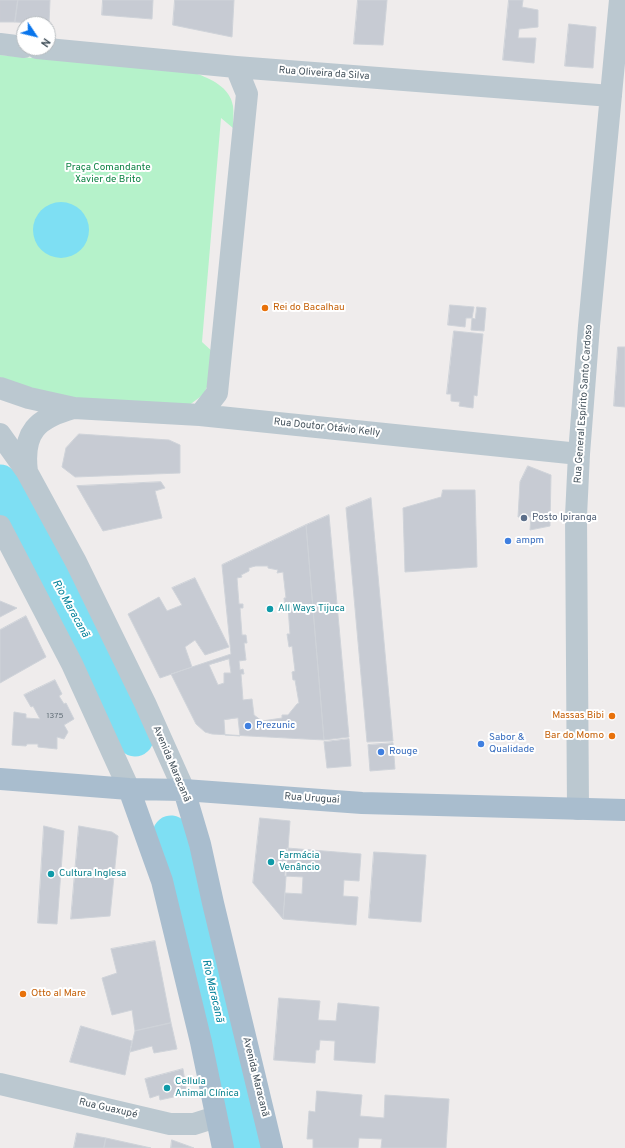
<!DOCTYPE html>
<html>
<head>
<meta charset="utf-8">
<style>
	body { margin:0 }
	#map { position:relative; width:625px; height:1148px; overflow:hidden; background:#efecec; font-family:Overpass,sans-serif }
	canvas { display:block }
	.north { position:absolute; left:16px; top:16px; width:40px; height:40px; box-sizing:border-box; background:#fff; border:1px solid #b4b9bd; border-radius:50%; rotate:125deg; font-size:11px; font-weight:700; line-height:16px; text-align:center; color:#43515b }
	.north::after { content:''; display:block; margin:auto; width:14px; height:18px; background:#0975ec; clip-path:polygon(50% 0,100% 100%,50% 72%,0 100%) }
</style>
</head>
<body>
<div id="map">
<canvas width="625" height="1148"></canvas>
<div class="north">N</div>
</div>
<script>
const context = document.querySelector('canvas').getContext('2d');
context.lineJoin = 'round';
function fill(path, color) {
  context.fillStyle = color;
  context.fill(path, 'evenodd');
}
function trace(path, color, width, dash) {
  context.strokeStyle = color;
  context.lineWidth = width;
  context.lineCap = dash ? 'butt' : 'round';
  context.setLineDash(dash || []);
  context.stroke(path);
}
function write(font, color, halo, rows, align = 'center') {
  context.font = font + ' Overpass,sans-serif';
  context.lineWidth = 4;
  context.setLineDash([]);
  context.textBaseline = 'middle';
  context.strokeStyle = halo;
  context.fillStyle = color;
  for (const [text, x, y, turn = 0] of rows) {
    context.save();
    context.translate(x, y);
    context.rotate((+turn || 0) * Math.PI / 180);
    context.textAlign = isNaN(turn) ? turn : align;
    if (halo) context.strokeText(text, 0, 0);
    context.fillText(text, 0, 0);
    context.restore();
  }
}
fill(new Path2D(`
	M 0,55 L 195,73 C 211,79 230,87 233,106 C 234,113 233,121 233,128 L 221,118 L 202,342 L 214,353 L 211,377 L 204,394 L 188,406 L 55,397 L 15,385 L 0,377 Z`), '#b5f2ca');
fill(new Path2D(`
	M33 230a28 28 0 1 1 56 0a28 28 0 1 1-56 0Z`), '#7edff3');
trace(new Path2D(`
	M 0,483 L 10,498 L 110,683 L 124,710 L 135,738
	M 171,834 L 194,911 L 248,1148`), '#7edff3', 37);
const building = new Path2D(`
	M 0,0 L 18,0 L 15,22 L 0,22 Z
	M 18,0 L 50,0 L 49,24 L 15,22 Z
	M 103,0 L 153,0 L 152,19 L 102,15 Z
	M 175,0 L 234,0 L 232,37 L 173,25 Z
	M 358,0 L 387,0 L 383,45 L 354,44 Z
	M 509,0 L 523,0 L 522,7 L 538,10 L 538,27 L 519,29 L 518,38 L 536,38 L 534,63 L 503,60 Z
	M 569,24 L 596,27 L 593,68 L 565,66 Z
	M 450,305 L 474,307 L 472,318 L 466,318 L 465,327 L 448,325 Z
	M 477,307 L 486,308 L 484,331 L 471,330 L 472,318 L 475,319 Z
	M 454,331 L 483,334 L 477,396 L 474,395 L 473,408 L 459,406 L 460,402 L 451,401 L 451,394 L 447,394 Z
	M 618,347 L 625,347 L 625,407 L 614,406 Z
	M 79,434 L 169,440 L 180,445 L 180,473 L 75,477 L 62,467 L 66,448 Z
	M 528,466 L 551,475 L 550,526 L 530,530 L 531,517 L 518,517 L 520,482 Z
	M 161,482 L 165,488 L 155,491 L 162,518 L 103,531 L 77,486 Z
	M 443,490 L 475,490 L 477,567 L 405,572 L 403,508 L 441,497 Z
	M 371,498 L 393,741 L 367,742 L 346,508 Z
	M 329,515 L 349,737 L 324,740 L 306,525 Z
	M 306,525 L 324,740 L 212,734 L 205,732 L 196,724 L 171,674 L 231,654 L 222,565 Z
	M 256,566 L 268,566 L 268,568 L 278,570 L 277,573 L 283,572 L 286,598 L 284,598 L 285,607 L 288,607 L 290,634 L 287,634 L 289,647 L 292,646 L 295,671 L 292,672 L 293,680 L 295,680 L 299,703 L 297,704 L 288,715 L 282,715 L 282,718 L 262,721 L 254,715 L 252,699 L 243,700 L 241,674 L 244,674 L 243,669 L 240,670 L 239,661 L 246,660 L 244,643 L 247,643 L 246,635 L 242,635 L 240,608 L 243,608 L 243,604 L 239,604 L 237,578 L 242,577 L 241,575 L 249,571 L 249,568 Z
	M 195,578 L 229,647 L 205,655 L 195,640 L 185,647 L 192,667 L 160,678 L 128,614 L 159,597 L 167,611 L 182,605 L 172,588 Z
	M 0,601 L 17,608 L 0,617 Z
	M 26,616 L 46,657 L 0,683 L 0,630 Z
	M 229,659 L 231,673 L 224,673 L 224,683 L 218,685 L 209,665 Z
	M 55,680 L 62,694 L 59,696 L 64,704 L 66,703 L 74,719 L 64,725 L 68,732 L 64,739 L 57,737 L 57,749 L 38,747 L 38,744 L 27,744 L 26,746 L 12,745 L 14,712 L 26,714 L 26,718 L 40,719 L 33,706 L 31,707 L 24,695 Z
	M 238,718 L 240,736 L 225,735 L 224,720 Z
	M 349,739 L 351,766 L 327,768 L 324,742 Z
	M 393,743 L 395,769 L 370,771 L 368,745 Z
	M 260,818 L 290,821 L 283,919 L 253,883 Z
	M 44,826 L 64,831 L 57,924 L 38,923 Z
	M 79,826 L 112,832 L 118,836 L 110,916 L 71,919 Z
	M 287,848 L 361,854 L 359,881 L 344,880 L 343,896 L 358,897 L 356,925 L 283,919 L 285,893 L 302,894 L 303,877 L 285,876 Z
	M 374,852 L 426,855 L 421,922 L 369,918 Z
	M 155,941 L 171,1023 L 135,1031 L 132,1010 L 112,1015 L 102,978 L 117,973 L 111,949 Z
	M 279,998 L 320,1001 L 318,1020 L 336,1021 L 338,1003 L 379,1007 L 375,1063 L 334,1060 L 335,1041 L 320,1040 L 319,1050 L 316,1050 L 315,1063 L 274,1060 Z
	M 171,1023 L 177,1049 L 154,1053 L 152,1046 L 130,1052 L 135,1031 Z
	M 81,1026 L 132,1041 L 125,1075 L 70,1062 Z
	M 183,1069 L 187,1094 L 160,1100 L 159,1095 L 150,1098 L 145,1079 Z
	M 317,1091 L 362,1095 L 360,1116 L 384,1118 L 385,1095 L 449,1099 L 446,1148 L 381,1148 L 382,1139 L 359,1138 L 358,1148 L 313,1148 L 313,1139 L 307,1139 L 309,1111 L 315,1112 Z
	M 77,1133 L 106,1138 L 104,1148 L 74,1148 Z
	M 106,1138 L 151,1148 L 104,1148 Z
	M 172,1140 L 194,1148 L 171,1148 Z`);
fill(building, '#c7cbd3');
trace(building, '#cfd3d9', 1);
trace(new Path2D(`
	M 0,44 L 24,47
	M 37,48 L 236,67 L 611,96
	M 0,388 L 29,398 L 74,408 L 200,415 L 579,454
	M 200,415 L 217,393 L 247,94 L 236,67
	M 0,434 L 27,472 L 76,562 L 145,703 L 184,790
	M 27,472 C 22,432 37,418 74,408
	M 0,526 L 72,664 L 129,789
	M 578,809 L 576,516 L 579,454 L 589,326 L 620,0
	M 0,1084 L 170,1124 L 194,1124 L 216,1117`), '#bbc8d0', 22);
trace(new Path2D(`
	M 0,779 L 129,789 L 184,790 L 362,803 L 625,810
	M 129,789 L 162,881 L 201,1042 L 223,1148
	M 184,790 L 200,844 L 213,903 L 272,1148`), '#a9bdce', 22);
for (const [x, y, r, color] of [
	[265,308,4,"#e8710a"],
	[524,518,4,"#5c6f8a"],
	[508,541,4,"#3f7fe0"],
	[270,609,4,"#0f9aa8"],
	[612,716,4,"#e8710a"],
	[248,726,4,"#3f7fe0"],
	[612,736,4,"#e8710a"],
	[481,744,4,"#3f7fe0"],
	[381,752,4,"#3f7fe0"],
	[271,862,4,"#0f9aa8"],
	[51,874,4,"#0f9aa8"],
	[23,994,4,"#e8710a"],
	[167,1088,4,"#0f9aa8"]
]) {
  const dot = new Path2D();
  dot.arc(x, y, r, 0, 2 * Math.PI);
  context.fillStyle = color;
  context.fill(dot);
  trace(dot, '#fff', 1.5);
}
write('8px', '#647079', null, [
	["1375",55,716]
]);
write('10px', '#43515b', '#fff', [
	["Rua Oliveira da Silva",324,74,4],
	["Rua General Espírito Santo Cardoso",584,404,-86],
	["Rua Doutor Otávio Kelly",327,428,6],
	["Avenida Maracanã",171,764,67],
	["Rua Uruguai",312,799,4],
	["Avenida Maracanã",255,1077,76],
	["Rua Guaxupé",108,1109,13]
]);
write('10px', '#0e8244', '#fff', [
	["Praça Comandante",108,168],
	["Xavier de Brito",108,180]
]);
write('10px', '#c56008', '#fff', [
	["Rei do Bacalhau",273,308],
	["Massas Bibi",604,716,"right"],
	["Bar do Momo",604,736,"right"],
	["Otto al Mare",31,994]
], 'left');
write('10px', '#4e5e75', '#fff', [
	["Posto Ipiranga",532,518]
], 'left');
write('10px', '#366cbe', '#fff', [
	["ampm",516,541],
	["Prezunic",256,726],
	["Sabor &",489,738],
	["Qualidade",489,750],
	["Rouge",389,752]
], 'left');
write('10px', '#0d838f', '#fff', [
	["All Ways Tijuca",278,609],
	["Farmácia",279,856],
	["Venâncio",279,868],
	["Cultura Inglesa",59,874],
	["Cellula",175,1082],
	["Animal Clínica",175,1094]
], 'left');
write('italic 11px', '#038099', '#fff', [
	["Rio Maracanã",70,609,61],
	["Rio Maracanã",212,991,77]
]);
</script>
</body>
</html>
